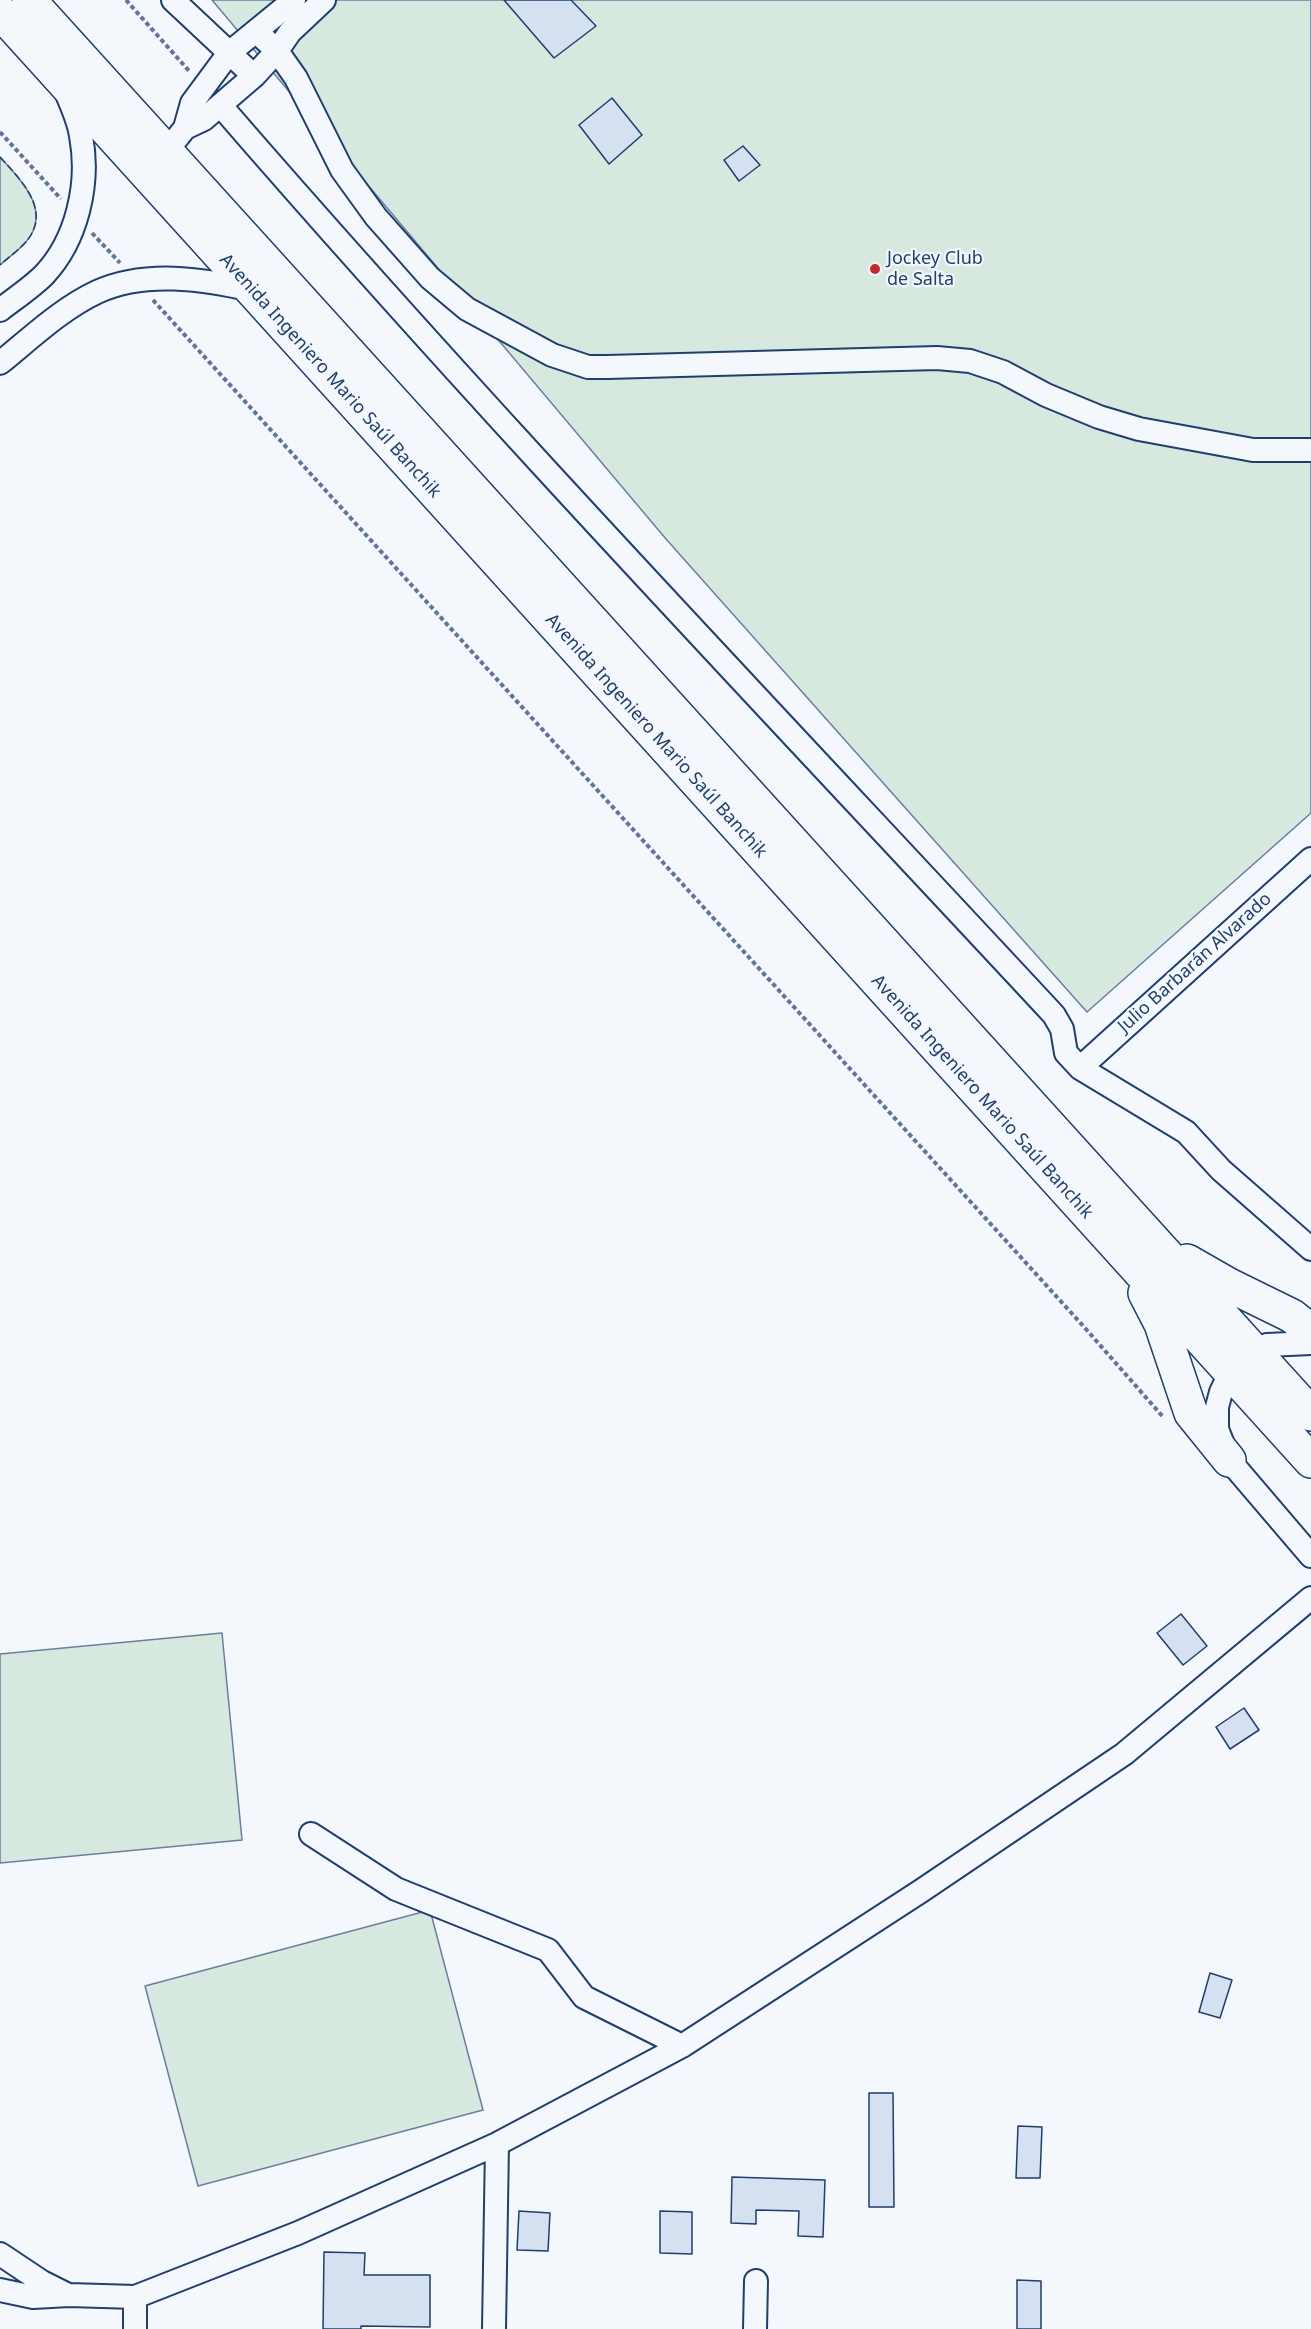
<!DOCTYPE html>
<html>
<head>
<meta charset="utf-8">
<style>
	body { margin:0 }
	canvas { display:block; background:#f4f7fb }
</style>
</head>
<body>
<canvas width="1311" height="2329"></canvas>
<script>
const context = document.querySelector('canvas').getContext('2d');
context.lineJoin = 'round';
function fill(path, color) {
  context.fillStyle = color;
  context.fill(path, 'evenodd');
}
function trace(path, color, width, dash) {
  context.strokeStyle = color;
  context.lineWidth = width;
  context.lineCap = dash ? 'butt' : 'round';
  context.setLineDash(dash || []);
  context.stroke(path);
}
function write(font, color, halo, rows, align = 'center') {
  context.font = font + ' "Noto Sans",sans-serif';
  context.lineWidth = 4.5;
  context.setLineDash([]);
  context.textBaseline = 'middle';
  context.strokeStyle = halo;
  context.fillStyle = color;
  for (const [text, x, y, turn = 0] of rows) {
    context.save();
    context.translate(x, y);
    context.rotate((+turn || 0) * Math.PI / 180);
    context.textAlign = isNaN(turn) ? turn : align;
    if (halo) context.strokeText(text, 0, 0);
    context.fillText(text, 0, 0);
    context.restore();
  }
}
const green = new Path2D(`
	M 212,0 L 1311,0 L 1311,813 L 1087,1012 L 666,539 Z
	M 0,157 C 16,175 46,203 33,231 C 27,245 11,255 0,265 Z
	M 222,1633 L 242,1840 L 0,1863 L 0,1654 Z
	M 430,1910 L 483,2110 L 198,2186 L 145,1986 Z`);
fill(green, '#d7e8df');
trace(green, '#687fa3', 1.5);
const building = new Path2D(`
	M 504,0 L 571,0 L 596,26 L 554,58 Z
	M 612,98 L 642,135 L 609,164 L 579,125 Z
	M 743,146 L 760,165 L 739,181 L 724,160 Z
	M 1181,1614 L 1207,1646 L 1183,1665 L 1157,1633 Z
	M 1244,1708 L 1259,1730 L 1230,1749 L 1216,1727 Z
	M 1210,1973 L 1232,1980 L 1220,2018 L 1199,2012 Z
	M 869,2093 L 893,2093 L 894,2207 L 869,2207 Z
	M 1018,2126 L 1042,2127 L 1040,2178 L 1016,2178 Z
	M 732,2177 L 825,2180 L 823,2237 L 798,2236 L 799,2211 L 756,2210 L 756,2224 L 731,2223 Z
	M 519,2211 L 550,2213 L 548,2251 L 517,2250 Z
	M 660,2211 L 692,2212 L 692,2254 L 660,2253 Z
	M 324,2252 L 365,2253 L 364,2275 L 430,2275 L 430,2327 L 361,2326 L 361,2329 L 323,2329 Z
	M 1017,2280 L 1041,2281 L 1041,2329 L 1017,2329 Z`);
fill(building, '#d5e0f0');
trace(building, '#1d3f73', 1.5);
const minor = new Path2D(`
	M 173,0 L 254,76
	M 257,32 L 277,51 L 296,78 L 342,170 L 376,217 L 430,278 L 467,309 L 552,355 L 588,367 L 607,367 L 937,358 L 970,361 L 1003,372 L 1046,395 L 1099,417 L 1139,429 L 1253,450 L 1311,450
	M 221,106 C 490,417 774,714 1054,1015 L 1062,1029 L 1066,1053 L 1080,1068 L 1186,1132 L 1221,1170 L 1311,1249
	M 185,128 L 192,103 L 229,53 L 294,0
	M 166,152 L 185,128 L 204,119 L 254,76 L 277,51 L 290,32 L 324,0
	M 0,310 C 14,299 31,288 44,275 C 77,240 90,184 81,136 C 79,121 72,106 66,92
	M 0,363 C 31,338 61,309 97,292 C 145,270 203,279 252,290
	M 1080,1068 L 1311,859
	M 1311,1343 L 1267,1345 L 1254,1351 L 1230,1374 L 1221,1392 L 1217,1407 L 1217,1429 L 1229,1460 L 1311,1556
	M 311,1834 L 396,1889 L 548,1950 L 584,1997 L 682,2046
	M 0,2254 L 42,2282 L 68,2295
	M 0,2290 L 33,2297 L 69,2295 L 135,2297 L 298,2233 L 497,2144 L 682,2046 L 921,1891 L 1124,1754 L 1311,1598
	M 135,2329 L 135,2297
	M 494,2329 L 497,2144
	M 755,2329 L 756,2281`);
const highway = new Path2D(`
	M 29,0 L 1311,1414
	M 0,12 L 1311,1461
	M 1187,1261 L 1229,1285 L 1292,1316 L 1311,1331
	M 1145,1293 L 1161,1324 L 1191,1413 L 1229,1460`);
trace(minor, '#1d3f73', 26);
trace(highway, '#1d3f73', 36);
trace(new Path2D(`
	M 126,0 L 190,72
	M 0,132 L 61,199
	M 92,233 L 120,263
	M 153,300 L 1085,1328 L 1164,1418`), '#5e769c', 4, [4.5, 3]);
trace(minor, '#f4f7fb', 22);
trace(highway, '#f4f7fb', 33);
trace(new Path2D(`
	M 0,157 C 16,175 46,203 33,231 C 27,245 11,255 0,265`), '#1d3f73', 1.5, [8, 3]);
for (const [x, y, r, color] of [
	[875,269,6,"#c62828"]
]) {
  const dot = new Path2D();
  dot.arc(x, y, r, 0, 2 * Math.PI);
  context.fillStyle = color;
  context.fill(dot);
  trace(dot, '#f4f7fb', 2);
}
write('18px', '#1d3f73', '#f4f7fb', [
	["Jockey Club",887,259],
	["de Salta",887,280]
], 'left');
write('18px', '#1d3f73', '#f4f7fb', [
	["Avenida Ingeniero Mario Saúl Banchik",330,376,48],
	["Avenida Ingeniero Mario Saúl Banchik",656,736,48],
	["Julio Barbarán Alvarado",1195,963,-42],
	["Avenida Ingeniero Mario Saúl Banchik",982,1097,48]
]);
</script>
</body>
</html>
